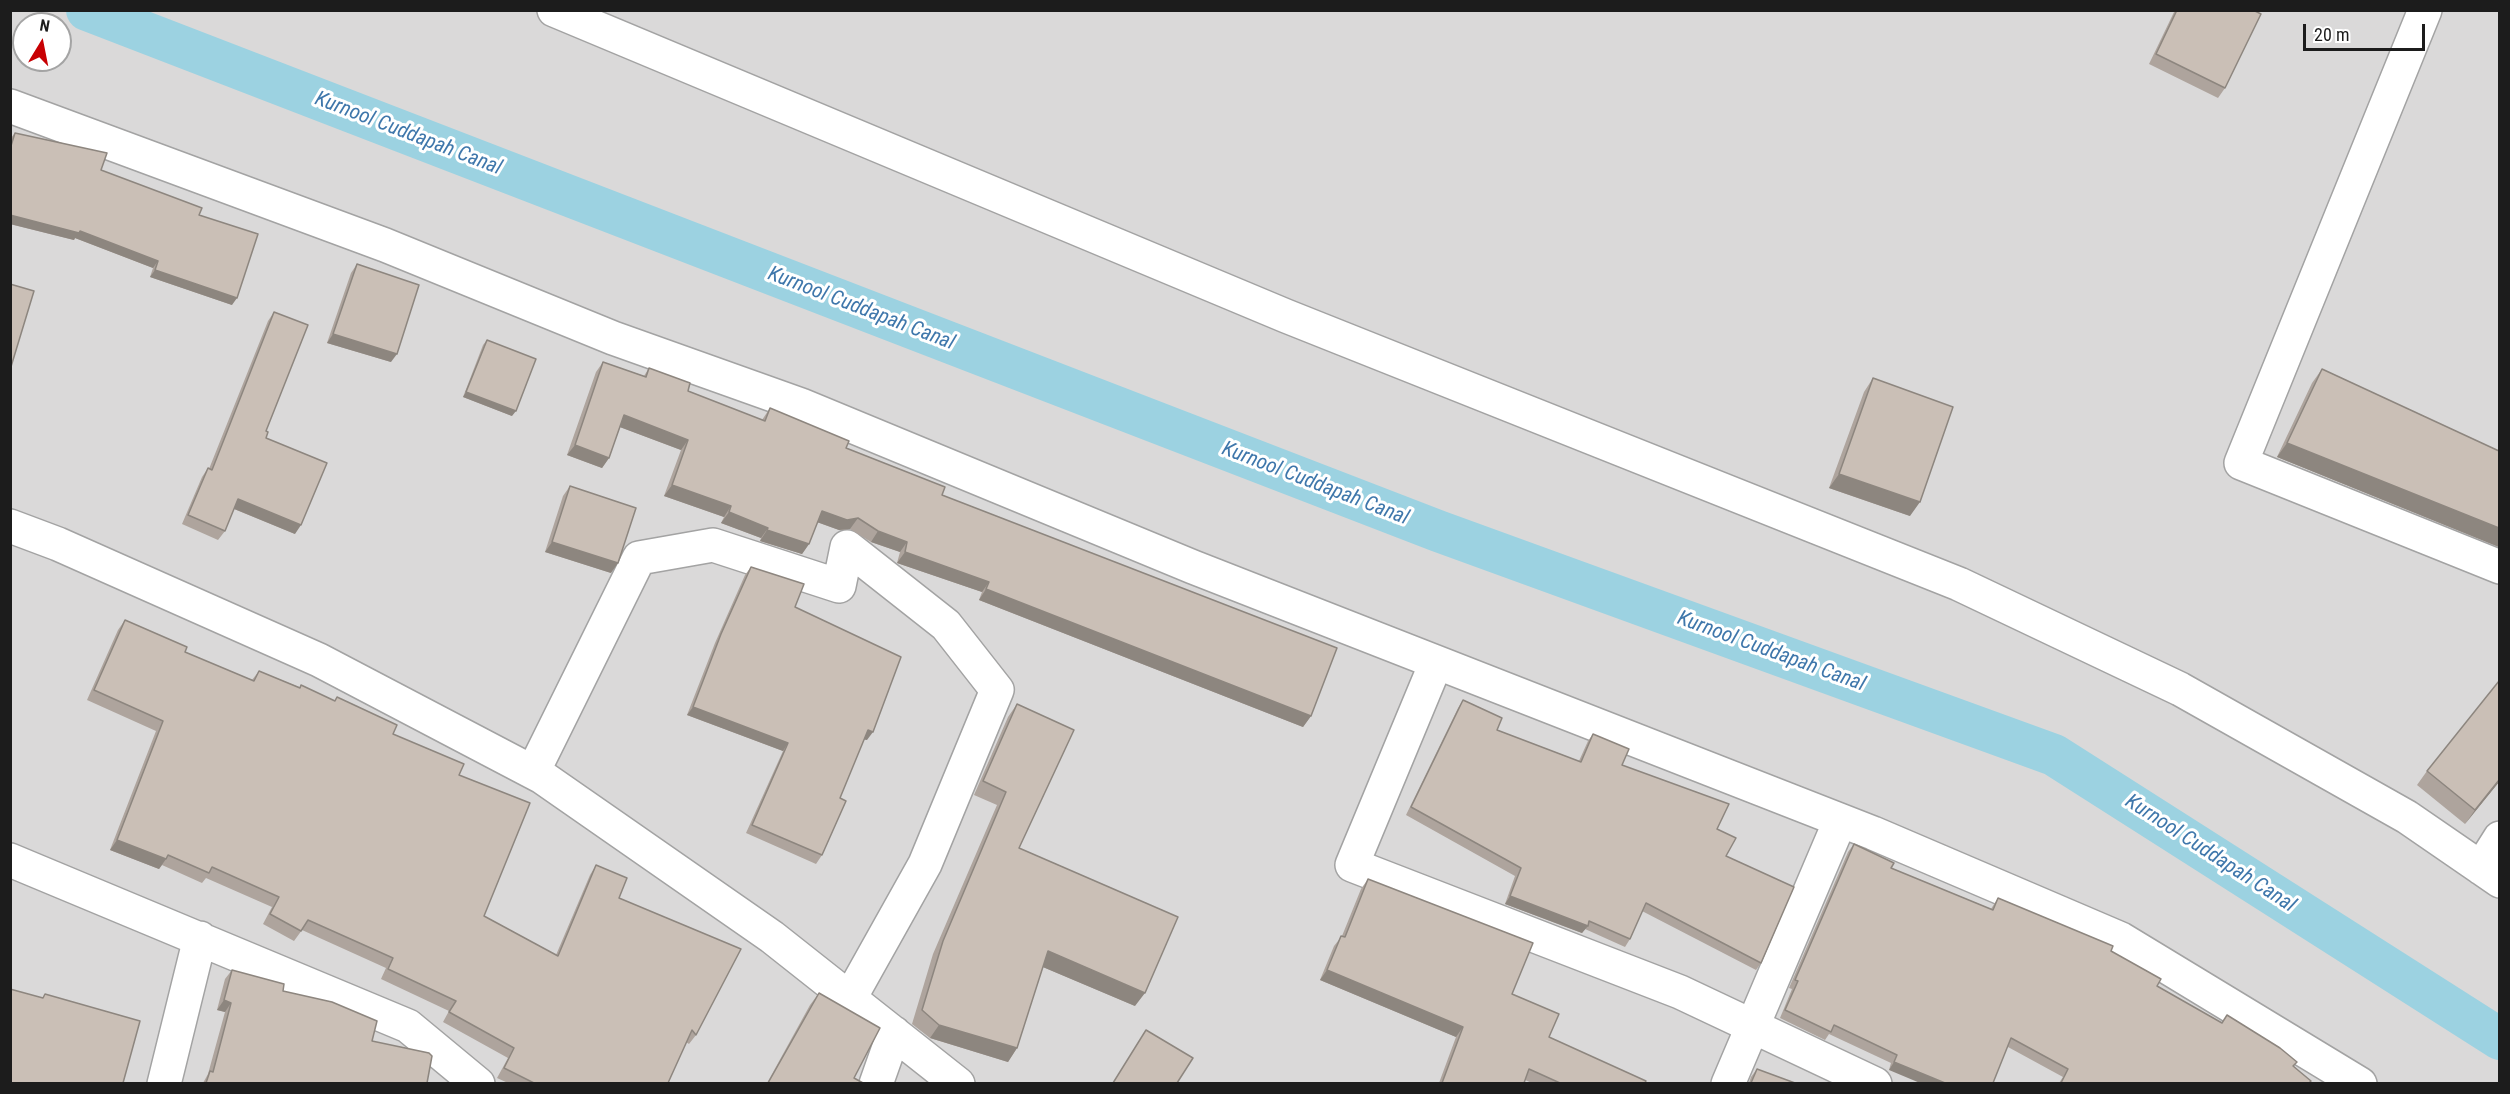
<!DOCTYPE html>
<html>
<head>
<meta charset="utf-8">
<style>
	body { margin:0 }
	#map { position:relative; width:2510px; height:1094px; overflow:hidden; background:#eee9e0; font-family:"Roboto Condensed",sans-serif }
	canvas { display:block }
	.frame { position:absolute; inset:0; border:12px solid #1c1c1c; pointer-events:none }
	.north { position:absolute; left:12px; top:12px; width:60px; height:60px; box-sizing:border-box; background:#fff; border:2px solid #a4a4a4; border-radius:50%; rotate:10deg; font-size:16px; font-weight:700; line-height:24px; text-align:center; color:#1c1c1c }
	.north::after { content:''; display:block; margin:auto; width:21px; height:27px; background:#c80003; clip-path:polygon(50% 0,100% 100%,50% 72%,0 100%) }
	.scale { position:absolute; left:2303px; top:24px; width:122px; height:27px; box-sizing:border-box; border:3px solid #1c1c1c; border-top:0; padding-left:8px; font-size:18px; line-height:21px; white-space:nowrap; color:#1c1c1c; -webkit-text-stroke:4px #fff; paint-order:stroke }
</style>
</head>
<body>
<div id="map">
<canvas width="2510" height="1094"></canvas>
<div class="frame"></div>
<div class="north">N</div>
<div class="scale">20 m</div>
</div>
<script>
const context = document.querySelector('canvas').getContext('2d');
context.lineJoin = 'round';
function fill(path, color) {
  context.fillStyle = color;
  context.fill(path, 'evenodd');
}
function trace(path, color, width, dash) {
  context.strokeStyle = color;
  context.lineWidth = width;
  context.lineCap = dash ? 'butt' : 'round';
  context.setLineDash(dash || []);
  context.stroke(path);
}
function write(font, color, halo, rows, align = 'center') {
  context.font = font + ' "Roboto Condensed",sans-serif';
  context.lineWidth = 6;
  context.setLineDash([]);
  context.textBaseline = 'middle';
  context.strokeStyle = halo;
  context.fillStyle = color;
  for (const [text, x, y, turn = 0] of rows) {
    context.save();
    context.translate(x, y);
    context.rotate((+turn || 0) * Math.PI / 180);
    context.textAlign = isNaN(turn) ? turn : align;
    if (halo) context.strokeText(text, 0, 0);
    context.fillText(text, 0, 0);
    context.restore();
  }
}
fill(new Path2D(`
	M 11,11 L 2499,11 L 2499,1083 L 11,1083 ZM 24,24 L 60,24 L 60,60 L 24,60 Z`), '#dad9d9');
trace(new Path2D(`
	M 87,10 L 1438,531 L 2054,755 L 2500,1039`), '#9cd2e1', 42);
const minor = new Path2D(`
	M 554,10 L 1286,316 L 1959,584 L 2180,689 L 2407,817 L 2500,881
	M 2425,10 L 2241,463 L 2500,567
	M 10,106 L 385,245 L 613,338 L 801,405 L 1193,567 L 1873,833 L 2121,939 L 2360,1084
	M 10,526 L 58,544 L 319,660 L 542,777 L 772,937 L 958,1084
	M 1436,663 L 1352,865 L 1680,992 L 1875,1084
	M 533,772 L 639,558 L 713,545 L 839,586 L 847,547 L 946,625 L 997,690 L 925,864 L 850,998
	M 10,860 L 408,1026 L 478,1084
	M 2481,868 L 2500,838
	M 164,1084 L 200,938
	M 876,1084 L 894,1033
	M 1728,1084 L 1840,821`);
trace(minor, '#a3a3a3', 36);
trace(minor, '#fff', 33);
fill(new Path2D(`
	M 2175,10 L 2253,10 L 2225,88 L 2218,98 L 2149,64 Z
	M 15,133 L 101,170 L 199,215 L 232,305 L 150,277 L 153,268 L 75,238 L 74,240 L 10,224 L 10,139 Z
	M 357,264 L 391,362 L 327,343 L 351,273 Z
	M 274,312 L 266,438 L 295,534 L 234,509 L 225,531 L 218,540 L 182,524 L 202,477 L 208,468 L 209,469 L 268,321 Z
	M 487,340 L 512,416 L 463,397 L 483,345 Z
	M 603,362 L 644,376 L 649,368 L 688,391 L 762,420 L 770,408 L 846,448 L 942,495 L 1311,716 L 1303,727 L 979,600 L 982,592 L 897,563 L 900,552 L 871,542 L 850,529 L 839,530 L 817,522 L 809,544 L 802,554 L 760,541 L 761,538 L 721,523 L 724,517 L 664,496 L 681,450 L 620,427 L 609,458 L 602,468 L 567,455 L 596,372 Z
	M 2322,369 L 2499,451 L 2499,547 L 2277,457 L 2312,383 Z
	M 1873,378 L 1910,516 L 1829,488 L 1864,392 Z
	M 570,486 L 611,573 L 545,552 L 563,496 Z
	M 751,567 L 795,607 L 867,740 L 864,739 L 840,798 L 822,855 L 816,864 L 746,833 L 783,751 L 687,715 L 715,643 L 745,575 Z
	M 125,620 L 185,652 L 252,680 L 259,671 L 334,701 L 337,697 L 393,734 L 459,775 L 484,916 L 556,955 L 590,875 L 596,865 L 619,898 L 696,1035 L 689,1044 L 686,1042 L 668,1083 L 508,1083 L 497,1078 L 508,1058 L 443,1022 L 449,1011 L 381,979 L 386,968 L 302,930 L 294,941 L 263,924 L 272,907 L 206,878 L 202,883 L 162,865 L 159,869 L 110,850 L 156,731 L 87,700 L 118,630 Z
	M 1463,700 L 1497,730 L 1579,761 L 1588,741 L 1593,734 L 1622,765 L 1717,829 L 1761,963 L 1756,970 L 1642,911 L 1630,939 L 1625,947 L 1585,929 L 1582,933 L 1505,904 L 1515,876 L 1406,815 L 1458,708 Z
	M 1017,704 L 1019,848 L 1135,1006 L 1043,967 L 1017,1048 L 1008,1062 L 930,1038 L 912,1024 L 933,954 L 997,805 L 974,795 L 1008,717 Z
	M 2427,771 L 2499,782 L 2465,824 L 2417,785 Z
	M 1854,844 L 1891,868 L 1991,909 L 1998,898 L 2111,951 L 2157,986 L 2294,1066 L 2310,1083 L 2059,1083 L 2063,1077 L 2008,1047 L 1889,1070 L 1891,1063 L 1829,1034 L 1825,1040 L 1780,1018 L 1792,989 L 1789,988 L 1848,852 Z
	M 1368,879 L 1512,994 L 1549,1037 L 1645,1083 L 1532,1083 L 1525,1080 L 1524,1083 L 1439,1083 L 1456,1037 L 1320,980 L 1334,946 L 1342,936 L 1361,889 Z
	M 232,970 L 283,991 L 372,1041 L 427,1083 L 203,1083 L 208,1074 L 225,1012 L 217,1010 L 225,979 Z
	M 819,993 L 854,1078 L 863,1083 L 767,1083 L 810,1005 Z
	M 1757,1069 L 1795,1083 L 1749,1083 L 1751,1077 Z`), '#aea49d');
fill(new Path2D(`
	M 10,215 L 80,231 L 158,261 L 153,268 L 75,238 L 74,240 L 10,224 Z
	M 155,270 L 237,298 L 232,305 L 150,277 Z
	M 333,334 L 397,354 L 391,362 L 327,343 Z
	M 466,392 L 516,411 L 512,416 L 463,397 Z
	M 624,415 L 688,440 L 681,450 L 617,426 Z
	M 2287,443 L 2499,528 L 2499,547 L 2277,457 Z
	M 575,445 L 609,458 L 602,468 L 567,455 Z
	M 1839,474 L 1920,502 L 1910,516 L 1829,488 Z
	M 672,485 L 731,506 L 724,517 L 664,496 Z
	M 238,499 L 301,525 L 295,534 L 232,508 Z
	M 822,511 L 858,518 L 850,529 L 839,530 L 814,521 Z
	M 729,512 L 768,528 L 761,538 L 721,523 Z
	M 767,530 L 809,544 L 802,554 L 760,541 Z
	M 878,531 L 907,542 L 900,552 L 871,542 Z
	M 552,542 L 618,563 L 611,573 L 545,552 Z
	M 905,552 L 989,582 L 982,592 L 897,563 Z
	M 986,589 L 1311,716 L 1303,727 L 979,600 Z
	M 693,707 L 788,743 L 783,751 L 687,715 Z
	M 868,730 L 873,732 L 867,740 L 862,739 Z
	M 2499,780 L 2499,782 L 2465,824 L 2475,810 Z
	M 117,840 L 166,859 L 159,869 L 110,850 Z
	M 1510,896 L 1588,926 L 1582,933 L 1505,904 Z
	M 1048,951 L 1145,993 L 1135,1006 L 1038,965 Z
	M 1327,970 L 1463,1027 L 1456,1037 L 1320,980 Z
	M 224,1000 L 231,1003 L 225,1012 L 217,1010 Z
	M 939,1025 L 1017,1048 L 1008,1062 L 930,1038 Z
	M 1894,1062 L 1945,1083 L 1920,1083 L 1889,1070 Z`), '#8d867f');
const building = new Path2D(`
	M 2177,10 L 2253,10 L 2261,14 L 2225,88 L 2156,54 Z
	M 15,133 L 107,153 L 101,170 L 202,208 L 199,215 L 258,234 L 237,298 L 155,270 L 158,261 L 80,231 L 79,233 L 10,215 L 10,149 Z
	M 357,264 L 419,285 L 397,354 L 333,334 Z
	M 10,284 L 34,291 L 10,370 Z
	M 274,312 L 308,325 L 266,431 L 268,432 L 266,438 L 327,463 L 301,525 L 238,499 L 225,531 L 188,515 L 208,468 L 212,470 Z
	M 487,340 L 536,359 L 516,411 L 466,392 Z
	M 603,362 L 646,377 L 649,368 L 690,383 L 688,391 L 765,421 L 770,408 L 849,441 L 846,448 L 945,487 L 942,495 L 1337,648 L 1311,716 L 986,589 L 989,582 L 905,552 L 907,542 L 878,531 L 858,518 L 847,520 L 822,511 L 809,544 L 767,530 L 768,528 L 729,512 L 731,506 L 672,485 L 688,440 L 624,415 L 609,458 L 575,445 Z
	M 2322,369 L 2499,451 L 2499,528 L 2287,443 Z
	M 1873,378 L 1953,407 L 1920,502 L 1839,474 Z
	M 570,486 L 636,508 L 618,563 L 552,542 Z
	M 751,567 L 804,584 L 795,607 L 901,657 L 873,732 L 868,730 L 840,798 L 846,801 L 822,855 L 752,825 L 788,743 L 693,707 L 721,634 Z
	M 125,620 L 187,647 L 185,652 L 254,681 L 259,671 L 300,688 L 301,685 L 335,701 L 337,697 L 397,725 L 393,734 L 464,764 L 459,775 L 530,803 L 484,916 L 558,956 L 596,865 L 627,878 L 619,898 L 741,949 L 696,1035 L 692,1030 L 668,1083 L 534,1083 L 504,1068 L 514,1048 L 449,1012 L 456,1001 L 388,969 L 393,958 L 308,920 L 301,931 L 270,914 L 279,897 L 212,867 L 209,873 L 168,855 L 166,859 L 117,840 L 163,721 L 94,690 Z
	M 2499,681 L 2499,780 L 2475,810 L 2427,771 Z
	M 1463,700 L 1502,718 L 1497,730 L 1581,762 L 1593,734 L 1629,749 L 1622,765 L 1729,804 L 1717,829 L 1736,838 L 1726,856 L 1794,887 L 1761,963 L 1646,903 L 1630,939 L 1589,921 L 1588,926 L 1510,896 L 1521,868 L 1411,807 Z
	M 1017,704 L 1074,730 L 1019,848 L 1178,917 L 1145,993 L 1048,951 L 1017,1048 L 939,1025 L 922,1010 L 943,941 L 1006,792 L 983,781 Z
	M 1854,844 L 1894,863 L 1891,868 L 1993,910 L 1998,898 L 2113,946 L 2111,951 L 2161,979 L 2157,986 L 2222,1023 L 2227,1015 L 2280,1048 L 2297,1062 L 2293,1066 L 2311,1081 L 2309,1083 L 2061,1083 L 2068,1069 L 2011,1038 L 1993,1083 L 1945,1083 L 1894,1062 L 1897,1055 L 1834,1025 L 1831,1032 L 1785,1010 L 1798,981 L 1795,980 Z
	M 1368,879 L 1533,943 L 1512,994 L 1559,1014 L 1549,1037 L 1646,1081 L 1645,1083 L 1560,1083 L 1529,1069 L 1524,1083 L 1442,1083 L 1463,1027 L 1327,970 L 1341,936 L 1345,937 Z
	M 232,970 L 284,984 L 283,991 L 332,1002 L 377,1021 L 372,1041 L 429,1053 L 432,1056 L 427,1083 L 206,1083 L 210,1071 L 213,1072 L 231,1003 L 224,1000 Z
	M 10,989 L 43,998 L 45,994 L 140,1021 L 123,1083 L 10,1083 Z
	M 819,993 L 880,1028 L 854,1078 L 863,1083 L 768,1083 Z
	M 1146,1030 L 1193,1058 L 1177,1083 L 1113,1083 Z
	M 1757,1069 L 1795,1083 L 1751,1083 Z`);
fill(building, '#cabfb6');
trace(building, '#8d867f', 1.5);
write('italic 21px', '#3f77ab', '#fff', [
	["Kurnool Cuddapah Canal",408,134,21],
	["Kurnool Cuddapah Canal",861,309,21],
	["Kurnool Cuddapah Canal",1315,484,21],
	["Kurnool Cuddapah Canal",1771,652,20],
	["Kurnool Cuddapah Canal",2210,854,33]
]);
</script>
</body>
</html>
